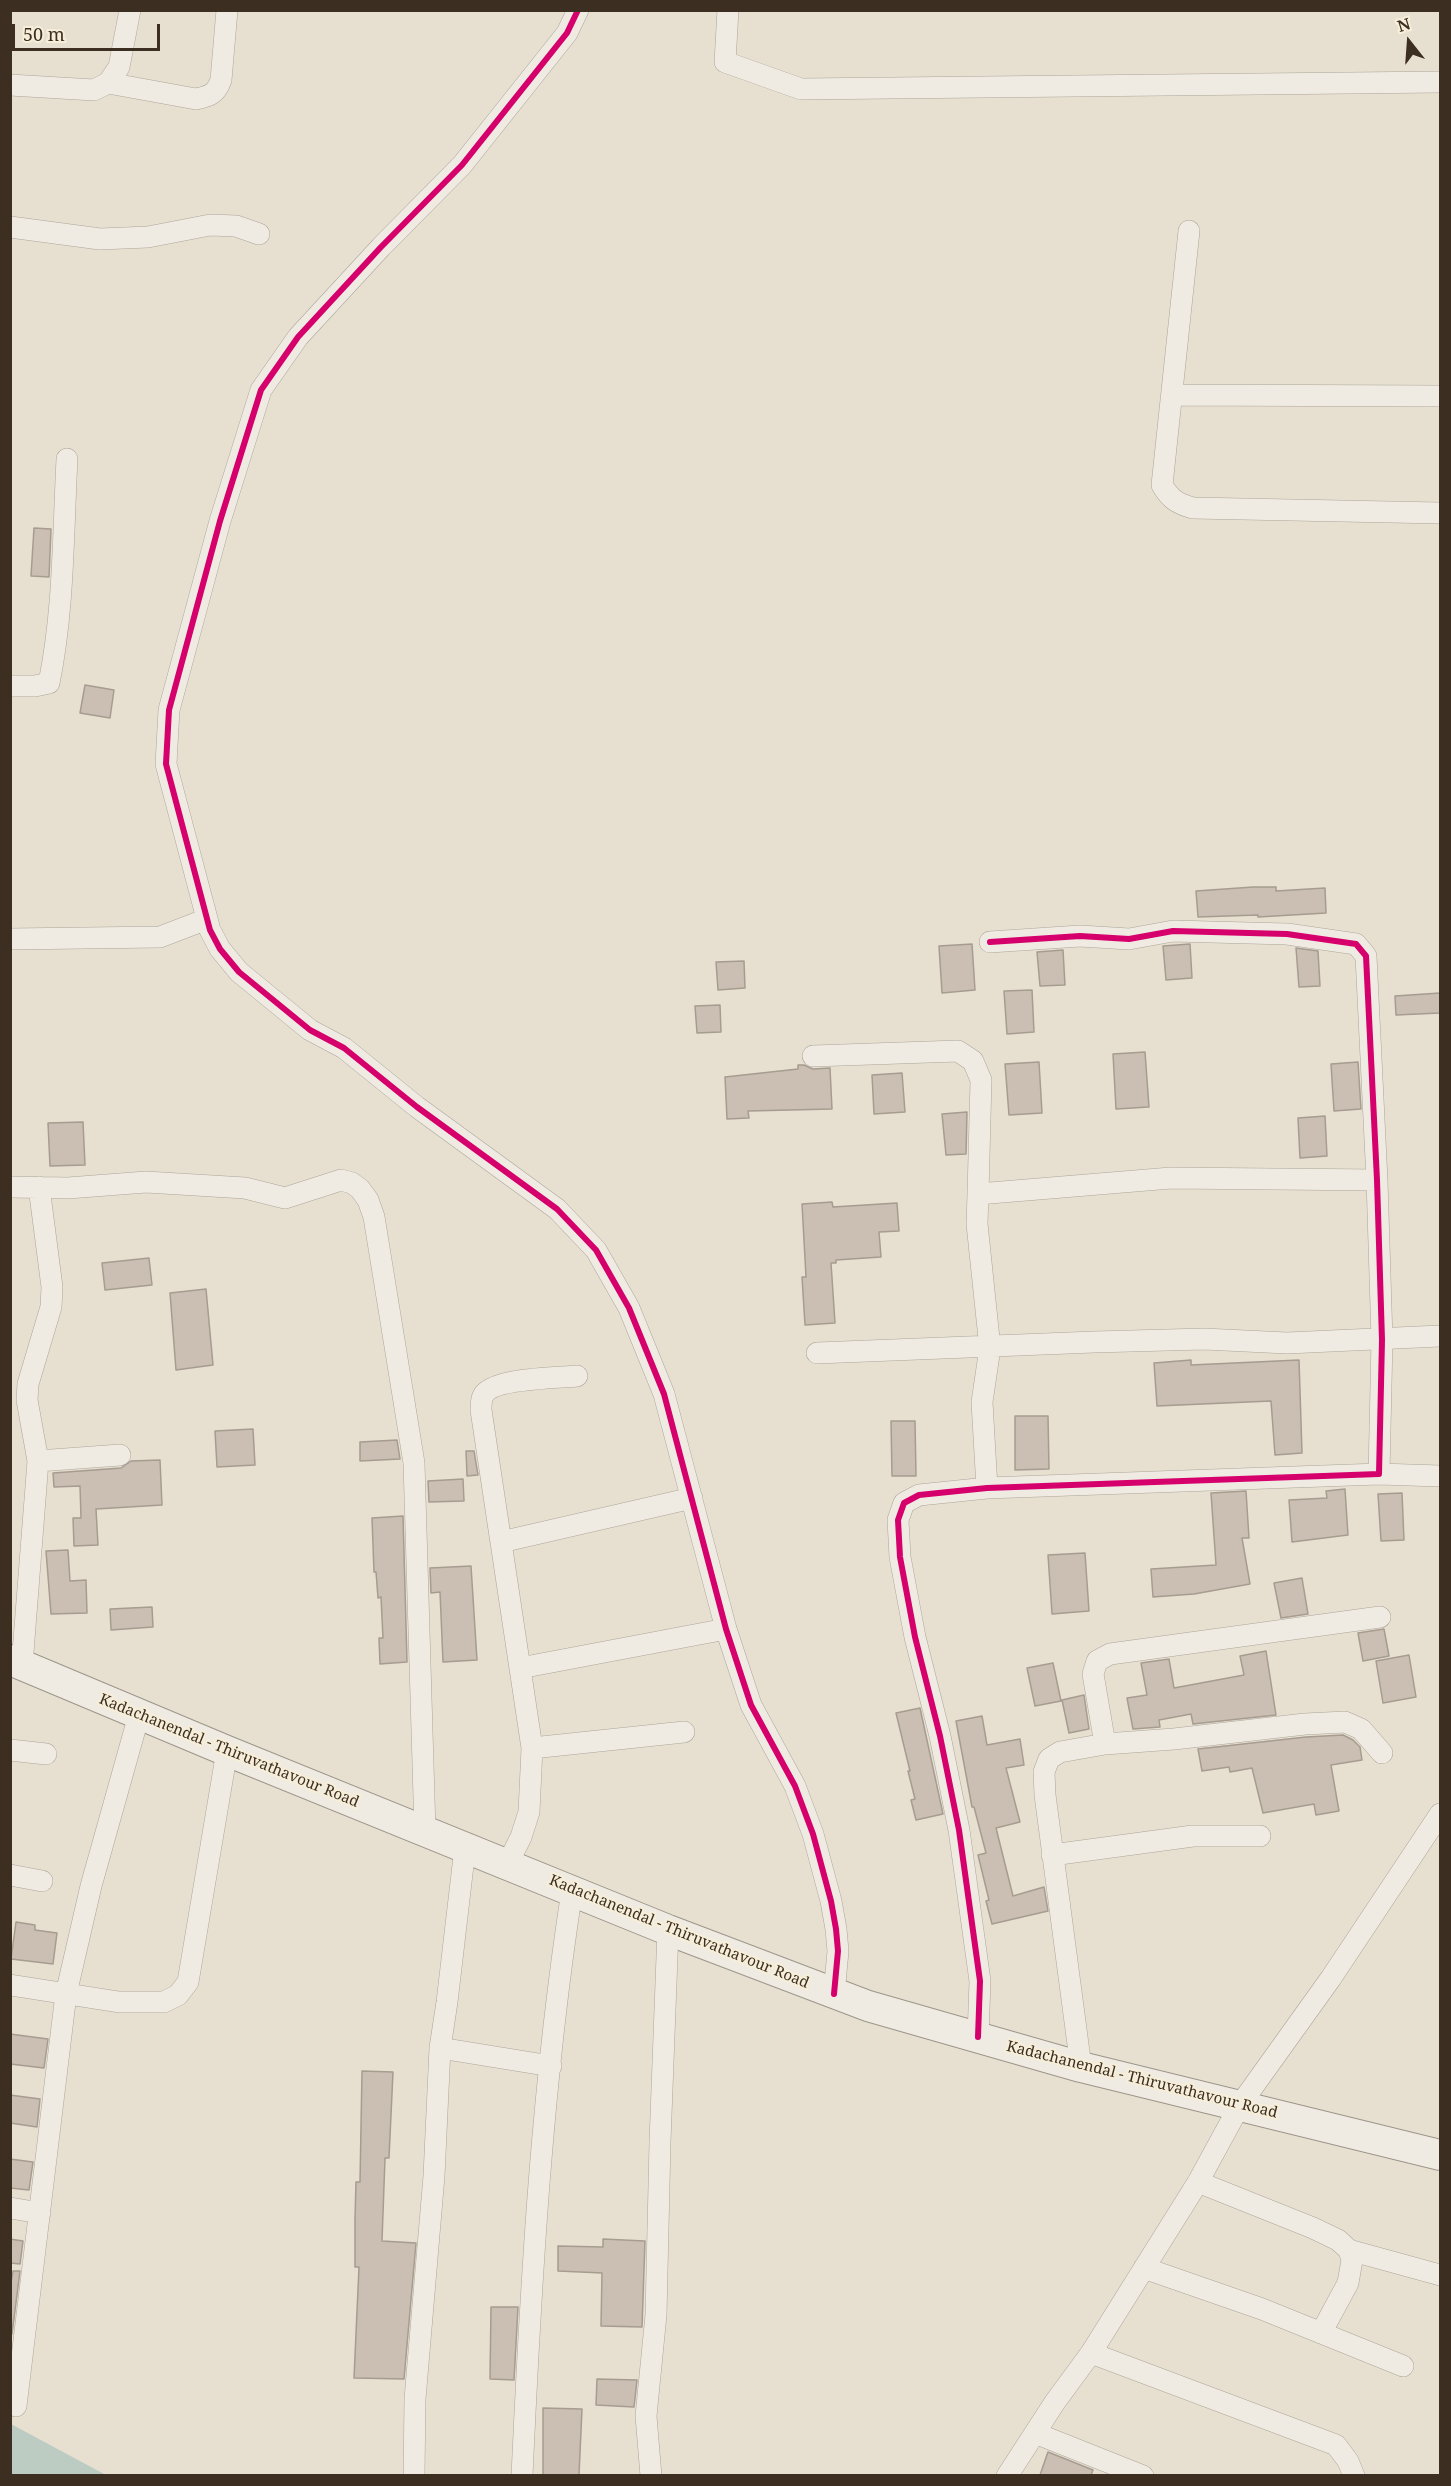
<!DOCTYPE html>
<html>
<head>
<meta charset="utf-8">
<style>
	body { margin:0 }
	#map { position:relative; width:1451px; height:2486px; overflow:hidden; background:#e7e0d1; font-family:"Noto Serif",serif }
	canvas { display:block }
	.frame { position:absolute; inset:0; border:12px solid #3c2e21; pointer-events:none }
	.north { position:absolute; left:1379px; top:12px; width:60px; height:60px; -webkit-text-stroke:4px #f6eed8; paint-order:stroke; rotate:343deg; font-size:16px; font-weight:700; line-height:24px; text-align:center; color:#3c2e21 }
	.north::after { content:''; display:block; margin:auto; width:21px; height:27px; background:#3c2e21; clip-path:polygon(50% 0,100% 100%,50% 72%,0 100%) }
	.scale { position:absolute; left:12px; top:24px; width:148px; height:27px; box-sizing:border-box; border:3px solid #3c2e21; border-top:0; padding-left:8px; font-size:18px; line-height:21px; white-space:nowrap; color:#3c2e21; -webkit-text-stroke:4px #f6eed8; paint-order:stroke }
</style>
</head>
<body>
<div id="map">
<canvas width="1451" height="2486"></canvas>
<div class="frame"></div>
<div class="north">N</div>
<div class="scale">50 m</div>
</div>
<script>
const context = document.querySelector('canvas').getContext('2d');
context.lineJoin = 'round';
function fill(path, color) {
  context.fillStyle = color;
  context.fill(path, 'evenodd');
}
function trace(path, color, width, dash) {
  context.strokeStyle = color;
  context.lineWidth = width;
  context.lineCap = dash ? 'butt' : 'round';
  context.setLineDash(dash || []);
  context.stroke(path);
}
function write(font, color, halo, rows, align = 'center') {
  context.font = font + ' "Noto Serif",serif';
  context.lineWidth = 4.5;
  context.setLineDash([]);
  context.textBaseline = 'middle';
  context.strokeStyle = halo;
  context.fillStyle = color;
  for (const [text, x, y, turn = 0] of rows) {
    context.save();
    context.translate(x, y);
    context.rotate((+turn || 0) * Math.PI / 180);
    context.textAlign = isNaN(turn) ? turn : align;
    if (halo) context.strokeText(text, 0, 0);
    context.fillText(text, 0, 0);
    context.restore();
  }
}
fill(new Path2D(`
	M 10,2424 L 11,2424 L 106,2475 L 11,2475 Z`), '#bcccc2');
const building = new Path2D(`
	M 34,528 L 51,529 L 49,577 L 31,576 Z
	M 85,685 L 114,690 L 110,718 L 80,713 Z
	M 1253,887 L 1276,887 L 1276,891 L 1325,888 L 1326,913 L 1258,917 L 1258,915 L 1198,917 L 1196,891 Z
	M 972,944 L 975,990 L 942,993 L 939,946 Z
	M 1190,944 L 1192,978 L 1166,980 L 1163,946 Z
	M 1296,948 L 1318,951 L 1320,986 L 1299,987 Z
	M 1063,950 L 1065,985 L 1040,986 L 1037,952 Z
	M 744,961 L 745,988 L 718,990 L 716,962 Z
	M 1032,990 L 1034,1032 L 1007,1034 L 1004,991 Z
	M 1440,993 L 1440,1013 L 1396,1015 L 1395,996 Z
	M 720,1005 L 721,1032 L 697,1033 L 695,1006 Z
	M 1145,1052 L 1149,1107 L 1116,1109 L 1113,1054 Z
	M 1039,1062 L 1042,1113 L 1009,1115 L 1005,1064 Z
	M 1358,1062 L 1361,1109 L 1334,1111 L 1331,1064 Z
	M 798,1065 L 804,1065 L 813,1069 L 830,1068 L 832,1109 L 748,1111 L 749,1118 L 727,1119 L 725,1077 L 798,1069 Z
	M 902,1073 L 905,1112 L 874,1114 L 872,1075 Z
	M 967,1112 L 966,1154 L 946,1155 L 942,1114 Z
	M 1325,1116 L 1327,1156 L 1300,1158 L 1298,1118 Z
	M 83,1122 L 85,1165 L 50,1166 L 48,1123 Z
	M 832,1202 L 833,1207 L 897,1203 L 899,1231 L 879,1232 L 881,1257 L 836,1260 L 836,1263 L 831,1263 L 835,1323 L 805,1325 L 802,1277 L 806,1277 L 802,1204 Z
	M 149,1258 L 152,1285 L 105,1290 L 102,1263 Z
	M 206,1289 L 213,1365 L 176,1370 L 170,1293 Z
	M 1191,1360 L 1191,1365 L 1299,1360 L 1302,1453 L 1275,1455 L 1271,1401 L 1157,1406 L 1154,1363 Z
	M 1015,1416 L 1048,1416 L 1049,1469 L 1015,1470 Z
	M 891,1421 L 915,1421 L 916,1476 L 892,1476 Z
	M 253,1429 L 255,1465 L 217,1467 L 215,1431 Z
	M 397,1440 L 400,1459 L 360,1461 L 360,1442 Z
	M 466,1451 L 474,1451 L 478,1475 L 467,1476 Z
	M 160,1460 L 162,1505 L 96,1509 L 98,1545 L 74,1546 L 73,1518 L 81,1518 L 80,1486 L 54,1487 L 53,1473 L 121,1468 L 131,1461 Z
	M 463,1479 L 464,1501 L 429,1502 L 428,1481 Z
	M 1345,1489 L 1348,1535 L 1292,1542 L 1289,1500 L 1327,1498 L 1326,1491 Z
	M 1246,1491 L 1249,1538 L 1242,1538 L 1250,1584 L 1194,1594 L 1153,1597 L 1151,1569 L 1216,1565 L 1211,1493 Z
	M 1402,1493 L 1404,1540 L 1381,1541 L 1378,1494 Z
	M 403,1516 L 407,1662 L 380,1664 L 379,1638 L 383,1638 L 381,1597 L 378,1598 L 376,1572 L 374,1572 L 372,1518 Z
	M 68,1550 L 70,1581 L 86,1580 L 87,1613 L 51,1614 L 46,1551 Z
	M 1085,1553 L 1089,1611 L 1052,1614 L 1048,1555 Z
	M 471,1566 L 477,1660 L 443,1662 L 440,1592 L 431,1593 L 430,1568 Z
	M 1302,1578 L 1308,1614 L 1281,1618 L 1274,1583 Z
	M 152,1607 L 153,1627 L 111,1630 L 110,1609 Z
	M 1384,1629 L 1389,1656 L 1363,1661 L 1358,1633 Z
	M 1266,1651 L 1276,1715 L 1193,1724 L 1191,1714 L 1159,1720 L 1160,1727 L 1133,1729 L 1127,1698 L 1147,1695 L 1141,1663 L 1169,1659 L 1174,1688 L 1244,1675 L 1240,1656 Z
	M 1409,1655 L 1416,1697 L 1383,1703 L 1376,1661 Z
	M 1053,1663 L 1061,1701 L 1035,1706 L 1027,1668 Z
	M 1084,1695 L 1089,1729 L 1069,1733 L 1062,1700 Z
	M 920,1708 L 943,1814 L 916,1820 L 911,1800 L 915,1799 L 908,1771 L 910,1771 L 896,1713 Z
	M 982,1716 L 987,1745 L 1020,1739 L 1024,1765 L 1006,1768 L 1020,1822 L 996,1828 L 1013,1896 L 1044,1887 L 1048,1911 L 992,1924 L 986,1901 L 989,1900 L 978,1855 L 986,1853 L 974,1807 L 972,1807 L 956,1721 Z
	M 1343,1735 L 1353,1740 L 1360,1747 L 1362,1760 L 1331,1765 L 1339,1811 L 1316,1815 L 1314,1804 L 1263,1813 L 1252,1768 L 1230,1772 L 1229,1767 L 1202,1771 L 1198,1749 L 1306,1737 Z
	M 16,1922 L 35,1925 L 35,1930 L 57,1933 L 53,1964 L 11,1959 Z
	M 10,2034 L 48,2039 L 44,2068 L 10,2064 Z
	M 362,2071 L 393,2072 L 389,2158 L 385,2158 L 382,2241 L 416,2243 L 404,2379 L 354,2378 L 359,2267 L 355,2267 L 355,2219 L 356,2182 L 360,2182 Z
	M 10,2095 L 40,2099 L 37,2127 L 10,2123 Z
	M 10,2159 L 33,2162 L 29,2190 L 10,2188 Z
	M 10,2239 L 23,2241 L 20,2264 L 10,2263 Z
	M 603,2239 L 645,2241 L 642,2327 L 601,2326 L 602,2273 L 558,2271 L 558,2246 L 603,2247 Z
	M 13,2271 L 20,2271 L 12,2334 L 10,2288 Z
	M 491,2307 L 518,2307 L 514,2380 L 490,2379 Z
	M 597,2379 L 637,2380 L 634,2407 L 596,2405 Z
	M 543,2408 L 582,2409 L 579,2475 L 543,2475 Z
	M 1048,2452 L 1093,2470 L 1091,2475 L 1040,2475 Z`);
fill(building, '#cabfb2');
trace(building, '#a79c90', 1.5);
const minor = new Path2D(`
	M 578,10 L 567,33 L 462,165 L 381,247 L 298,337 L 261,390 L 220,521 L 169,710 L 166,764 L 210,930 L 220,949 L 239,972 L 310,1030 L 344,1048 L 417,1107 L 557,1209 L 596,1250 L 629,1308 L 664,1394 L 726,1629 L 751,1705 L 795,1786 L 813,1834 L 831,1901 L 836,1929 L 838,1951 L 834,1994
	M 728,10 L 725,62 L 801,89 L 1440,82
	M 108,83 L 196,99 C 210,96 216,94 221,80 L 227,10
	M 10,85 L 94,90 L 108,83 L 119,67 L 130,10
	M 10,227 L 100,239 L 148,237 L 210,225 L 236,226 L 259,234
	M 1189,231 L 1162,485 C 1170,499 1178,504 1193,508 L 1440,513
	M 1172,395 L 1440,396
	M 10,686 L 35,686 L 49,683 C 64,610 63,534 67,459
	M 10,939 L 160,937 L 207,919
	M 813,1056 L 958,1051 L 973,1061 L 981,1080 L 978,1194
	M 10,1187 L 68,1188 L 146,1182 L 245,1188 L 285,1198 L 341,1180 L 352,1183 L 360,1189 L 368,1200 L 374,1217 L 414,1463 L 425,1831
	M 817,1353 L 1094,1342 L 1204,1339 L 1287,1343 L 1440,1336
	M 38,1461 L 120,1455
	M 1379,1474 L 1440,1476
	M 987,1488 L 982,1402 L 990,1348 L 977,1224 L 978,1194 L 1171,1178 L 1377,1180
	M 501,1542 L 692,1498
	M 22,1665 L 38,1461 L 27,1400 L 28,1384 L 51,1307 L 52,1287 L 39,1187
	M 520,1668 L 726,1629
	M 1105,1744 L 1093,1674 L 1097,1661 L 1110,1654 L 1380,1617
	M 532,1748 L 684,1732
	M 10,1750 L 46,1754
	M 1052,1855 L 1193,1836 L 1260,1836
	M 508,1863 L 521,1837 L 529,1812 L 532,1748 L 481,1410 C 481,1406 481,1400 483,1396 C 491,1378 558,1378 577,1376
	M 10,1875 L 42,1881
	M 10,1985 L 119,2002 L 164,2002 L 178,1995 L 188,1982 L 227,1751
	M 978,2037 L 980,1981 L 959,1830 L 940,1736 L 915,1637 L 900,1557 L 898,1520 L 904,1503 L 919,1495 L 987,1488 L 1379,1474 L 1382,1340 L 1377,1180 L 1366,956 L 1356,944 L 1287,934 L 1173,931 L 1129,939 L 1080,936 L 990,942
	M 440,2048 L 447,2002 L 465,1848
	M 1081,2067 L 1045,1795 L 1044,1772 L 1049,1759 L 1060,1752 L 1105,1744 L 1174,1739 L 1305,1724 L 1345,1722 L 1361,1729 L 1382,1753
	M 1198,2182 L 1313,2228 L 1338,2240 L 1349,2250 L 1352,2260 L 1348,2283 L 1321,2333
	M 10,2208 L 40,2213
	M 1349,2250 L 1440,2275
	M 1144,2268 L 1262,2309 L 1403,2366
	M 1091,2353 L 1336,2445 L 1348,2461 L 1354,2476
	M 16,2406 L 66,1994 L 91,1886 L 139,1715
	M 1035,2433 L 1143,2476
	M 414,2476 L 415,2399 L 434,2176 L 440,2048 L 551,2066
	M 522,2476 C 531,2280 542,2084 572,1891
	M 651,2476 L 646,2416 L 656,2315 L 660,2142 L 668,1930
	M 1007,2476 L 1055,2402 L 1091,2353 L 1198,2182 L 1240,2105 L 1331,1978 L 1440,1814`);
const secondary = new Path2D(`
	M 10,1660 L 227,1751 L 668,1930 L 868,2006 L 1081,2067 L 1440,2155`);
trace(minor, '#aca599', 22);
trace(secondary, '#9c958a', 32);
trace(minor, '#efebe2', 21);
trace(secondary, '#efebe2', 30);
trace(new Path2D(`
	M 578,10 L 567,33 L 462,165 L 381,247 L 298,337 L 261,390 L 220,521 L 169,710 L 166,764 L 210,930 L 220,949 L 239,972 L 310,1030 L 344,1048 L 417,1107 L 557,1209 L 596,1250 L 629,1308 L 664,1394 L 726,1629 L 751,1705 L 795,1786 L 813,1834 L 831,1901 L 836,1929 L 838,1951 L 834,1994
	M 978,2037 L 980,1981 L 959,1830 L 940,1736 L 915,1637 L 900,1557 L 898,1520 L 904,1503 L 919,1495 L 987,1488 L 1379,1474 L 1382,1340 L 1377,1180 L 1366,956 L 1356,944 L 1287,934 L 1173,931 L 1129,939 L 1080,936 L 990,942`), '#d6006c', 6);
write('15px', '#3c2e21', '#f6eed8', [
	["Kadachanendal - Thiruvathavour Road",229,1751,22],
	["Kadachanendal - Thiruvathavour Road",679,1932,22],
	["Kadachanendal - Thiruvathavour Road",1142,2080,14]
]);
</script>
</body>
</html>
